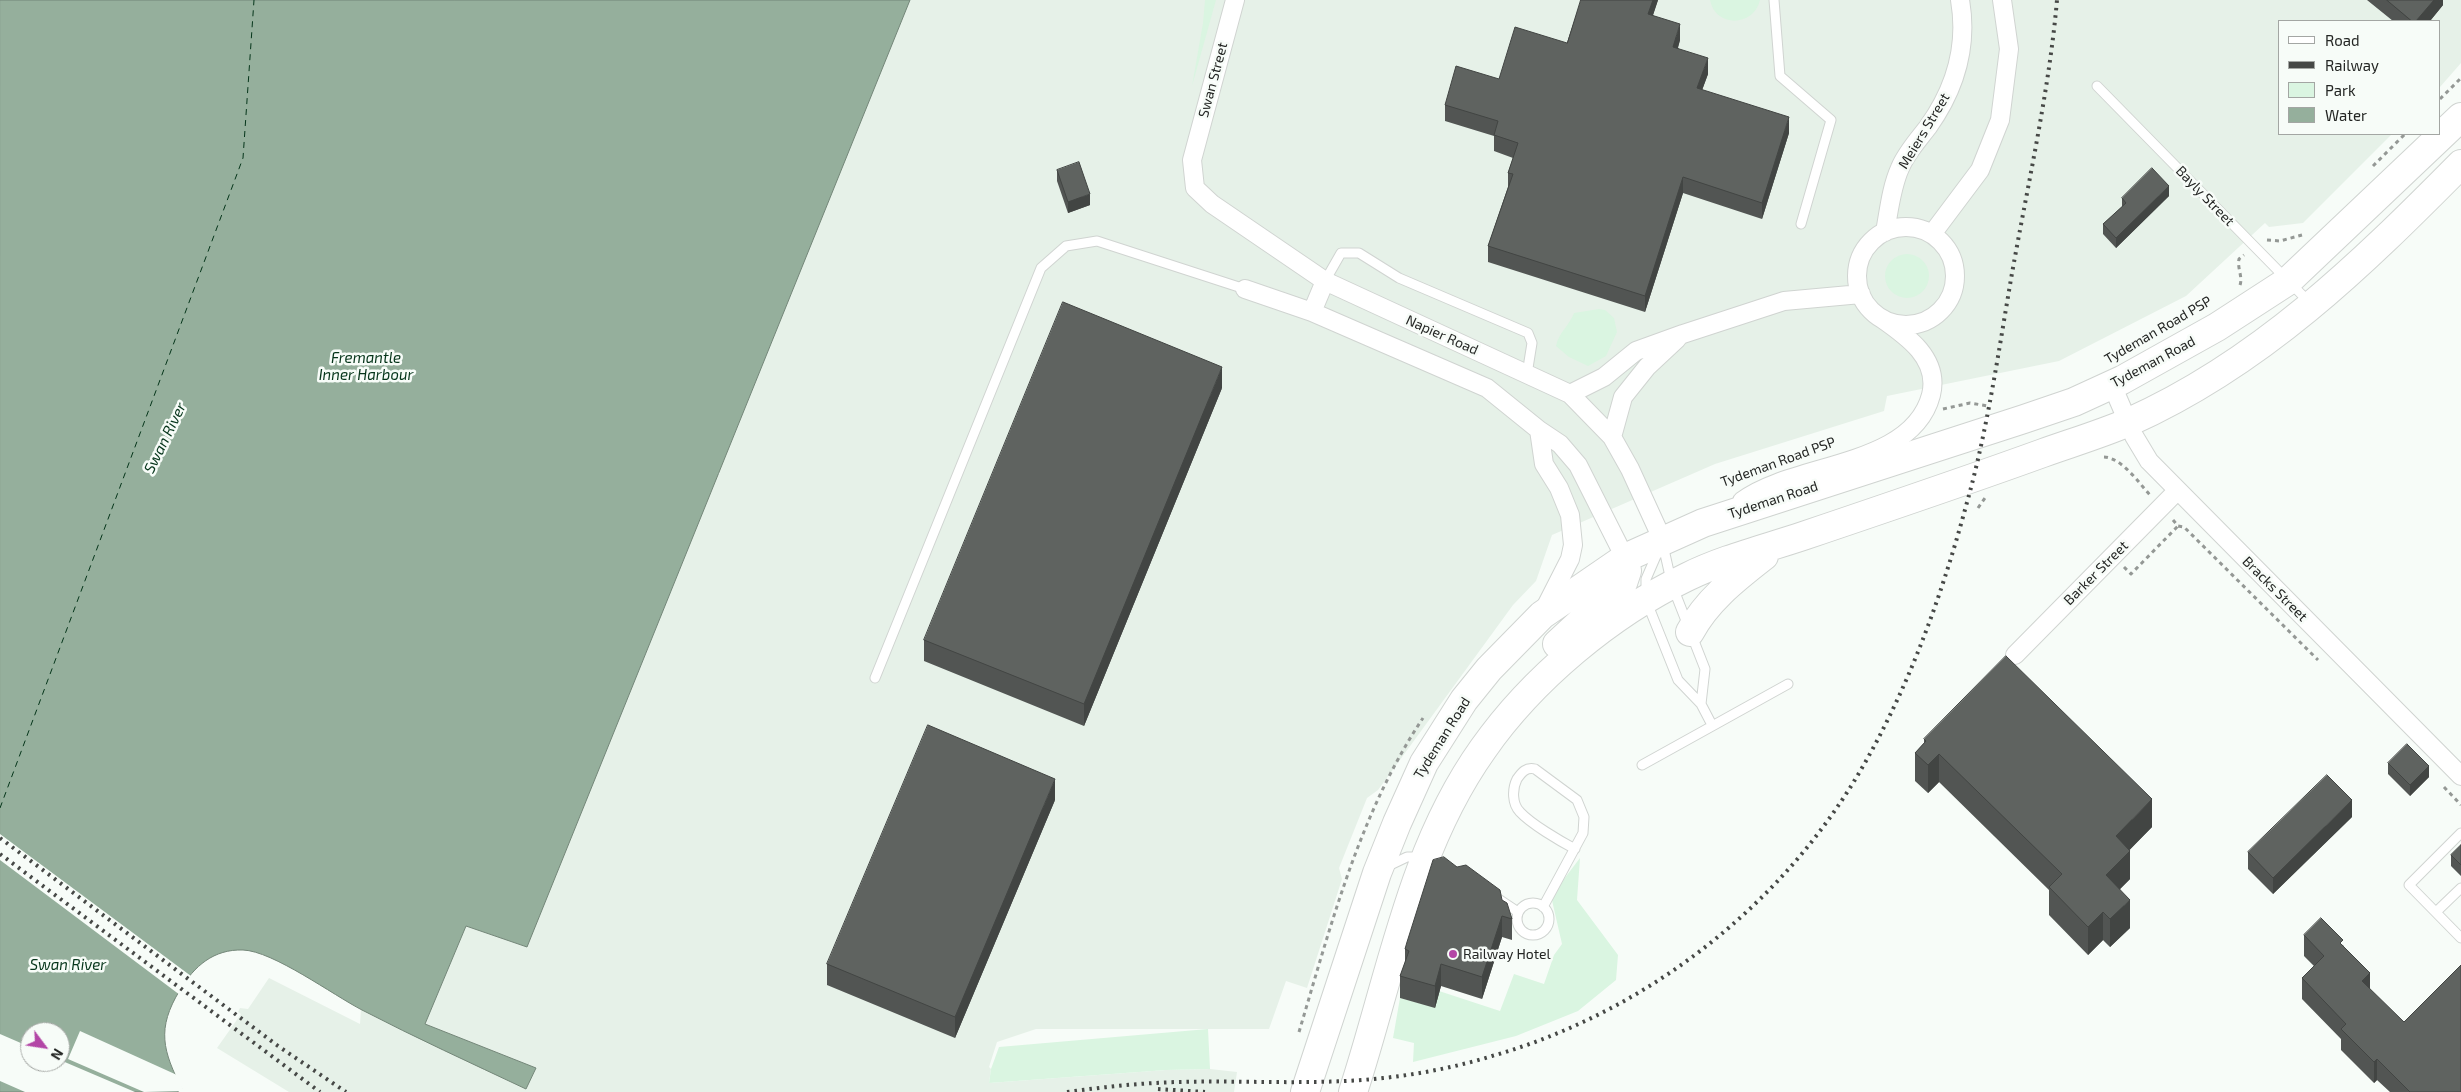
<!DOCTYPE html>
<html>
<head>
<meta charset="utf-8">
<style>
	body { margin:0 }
	#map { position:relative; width:2461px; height:1092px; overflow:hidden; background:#f7fcf8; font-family:"Exo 2",sans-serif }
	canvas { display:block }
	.legend { position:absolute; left:2278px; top:20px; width:162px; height:115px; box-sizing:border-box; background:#f7fcf8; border:1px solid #a3a6a3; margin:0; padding:6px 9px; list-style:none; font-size:15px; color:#242624 }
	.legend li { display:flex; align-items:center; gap:10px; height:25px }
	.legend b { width:25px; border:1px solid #a3a6a3 }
	.north { position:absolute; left:20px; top:1022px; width:50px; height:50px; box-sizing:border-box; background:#f7fcf8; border:1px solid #a3a6a3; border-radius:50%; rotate:121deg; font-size:14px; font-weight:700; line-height:20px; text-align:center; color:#242624 }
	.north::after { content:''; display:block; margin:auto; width:18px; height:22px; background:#b346a6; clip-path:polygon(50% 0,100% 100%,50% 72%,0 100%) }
</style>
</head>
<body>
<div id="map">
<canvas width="2461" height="1092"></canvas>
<ul class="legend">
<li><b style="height:6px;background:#fff"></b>Road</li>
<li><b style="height:6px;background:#464846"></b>Railway</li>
<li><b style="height:14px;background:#daf5e1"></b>Park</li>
<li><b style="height:14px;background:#95af9c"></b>Water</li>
</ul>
<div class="north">N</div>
</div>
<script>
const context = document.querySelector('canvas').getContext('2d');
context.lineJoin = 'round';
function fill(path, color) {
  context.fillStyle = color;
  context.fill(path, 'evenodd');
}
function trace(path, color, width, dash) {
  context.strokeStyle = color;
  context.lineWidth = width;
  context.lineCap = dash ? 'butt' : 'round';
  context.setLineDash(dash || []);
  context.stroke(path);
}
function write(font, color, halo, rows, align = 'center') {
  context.font = font + ' "Exo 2",sans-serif';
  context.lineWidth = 5;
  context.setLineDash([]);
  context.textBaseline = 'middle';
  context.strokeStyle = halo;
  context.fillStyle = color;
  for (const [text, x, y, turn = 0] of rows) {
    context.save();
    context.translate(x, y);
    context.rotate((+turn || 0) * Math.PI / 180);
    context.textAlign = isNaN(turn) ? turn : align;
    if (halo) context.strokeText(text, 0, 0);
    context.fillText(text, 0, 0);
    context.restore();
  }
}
fill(new Path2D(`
	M 910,0 L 2461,0 L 2461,63 L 2440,87 L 2440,21 L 2280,21 L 2280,134 L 2392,134 L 2303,223 L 2269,227 L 2265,223 L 2186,296 L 2059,361 L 1887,396 L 1884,411 L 1715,464 L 1552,535 L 1536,581 L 1513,605 L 1378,790 L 1367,798 L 1339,868 L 1342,879 L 1307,988 L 1286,981 L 1269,1029 L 1036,1029 L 997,1042 L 989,1067 L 991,1069 L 989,1083 L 1166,1070 L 1210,1069 L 1237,1072 L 1234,1092 L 289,1092 L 217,1048 L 241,1014 L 238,1012 L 240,1008 L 248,1009 L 269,978 L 360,1024 L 361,1009 L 526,1089 L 536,1068 L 425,1024 L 466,926 L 527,947 Z`), '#e6f1e8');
fill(new Path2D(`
	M 1205,0 L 1216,0 L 1192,86 L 1203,23 Z
	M 1710,0 L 1760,0 C 1754,27 1715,28 1710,0 Z
	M1885 276a22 22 0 1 1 44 0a22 22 0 1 1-44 0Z
	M 1599,309 L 1605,310 L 1614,318 L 1617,332 L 1606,356 L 1588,366 L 1569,357 L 1556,346 C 1559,332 1569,326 1574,313 Z
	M 1580,858 L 1577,900 L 1618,955 L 1616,980 L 1578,1011 L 1516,1036 L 1413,1062 L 1414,1043 L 1393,1038 L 1400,998 L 1434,1007 L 1439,991 L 1500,1011 L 1514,974 L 1544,984 L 1554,955 L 1562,944 L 1551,896 Z
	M 1208,1029 L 1210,1069 L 1166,1070 L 989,1083 L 991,1069 L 999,1047 Z`), '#daf5e1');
const water = new Path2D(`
	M 0,0 L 910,0 L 527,947 L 466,926 L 425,1024 L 536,1068 L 526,1089 C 471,1063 416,1038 362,1010 C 333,995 273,951 243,950 C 214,949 194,966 180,990 C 156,1029 163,1051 182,1089 L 177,1092 L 0,1092 ZM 30,1032 L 60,1032 L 60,1062 L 30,1062 Z`);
fill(water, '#95af9c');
trace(water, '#738678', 1);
fill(new Path2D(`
	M 0,834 L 191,976 L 180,995 L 0,860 Z
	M 80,1031 L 177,1075 L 184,1091 L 144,1092 L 68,1059 Z
	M 0,1034 L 30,1047 L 30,1062 L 60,1062 L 60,1060 L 135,1092 L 25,1092 L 0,1081 Z`), '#f7fcf8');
trace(new Path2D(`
	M 0,808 L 243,158 L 254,0`), '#05351a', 1, [6, 5]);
const service = new Path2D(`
	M 1774,0 L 1780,76 L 1831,120 L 1801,224
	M 2097,86 L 2309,302
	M 1325,281 L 1341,253 L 1359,253 L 1399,278 L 1528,333 L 1532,343 L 1527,374
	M 1663,545 L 1672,585 L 1705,669 L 1701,704
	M 1659,549 L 1646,579 L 1646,600 L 1678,680 L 1701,704 L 1712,725
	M 875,678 L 1041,268 L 1066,246 L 1097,241 L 1245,289
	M 1642,765 L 1788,684
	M 2461,833 L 2409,885 L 2461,938
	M 1386,867 L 1407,857 L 1421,857
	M 1497,898 L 1518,912
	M1517 919a16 16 0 1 1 32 0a16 16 0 1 1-32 0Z
	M 1543,907 L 1583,833 L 1584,817 L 1577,800 L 1535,769 C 1526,767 1522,772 1517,779 C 1512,789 1512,804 1520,812 C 1531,824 1560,841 1575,849
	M 2436,912 L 2461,888`);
const minor = new Path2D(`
	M 1235,0 L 1192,160 L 1195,188 L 1212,204 L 1325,281 L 1570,394 L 1612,437 L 1630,469 L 1663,541
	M1857 276a49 49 0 1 1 98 0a49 49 0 1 1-98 0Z
	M 1885,232 C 1889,211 1891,188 1900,168 C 1906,153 1918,140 1928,127 C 1955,89 1968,46 1960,0
	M 1932,234 L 1980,170 L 2000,120 L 2009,49 L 2002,0
	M 1245,289 L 1312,312 L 1487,388 L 1539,430 L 1560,444 L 1578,465 L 1625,558
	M 1312,312 L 1325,281
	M 2112,385 L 2134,436 L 2149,461 L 2461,776
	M 1570,394 L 1604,377 L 1636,351 L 1683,334 L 1784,301 L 1861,294
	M 1539,430 L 1544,464 L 1559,488 L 1570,515 L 1573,545 L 1570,559 L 1544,610
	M 1612,437 L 1623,397 L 1647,367 L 1677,339
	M 1742,501 C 1794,462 1912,468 1931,395 C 1940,359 1907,336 1881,318
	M 2015,655 L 2177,491`);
const primary = new Path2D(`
	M 1690,632 C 1707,600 1736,578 1764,556
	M 1557,644 L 1623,583 L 1627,571 L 1625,558
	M 1305,1092 L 1377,873 L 1397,823 L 1424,763 L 1464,700 L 1489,669 L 1542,615 L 1625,558 L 1703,523 L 2024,419 L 2074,402 L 2122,380 L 2217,327 L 2288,281 L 2461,117
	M 1353,1092 C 1391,976 1411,850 1483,749 C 1532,679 1610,614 1687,577 C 1723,559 1764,549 1803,536 C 1883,509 1963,482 2043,453 C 2071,443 2101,434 2129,422 C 2261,363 2361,265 2461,164`);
trace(service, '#d0d4d1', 11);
trace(minor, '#d0d4d1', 20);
trace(primary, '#d0d4d1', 30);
trace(new Path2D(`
	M 2440,99 L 2461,78
	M 2373,166 L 2405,134
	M 2267,240 L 2280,241 L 2302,235
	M 2240,285 C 2243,277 2237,268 2239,259 L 2244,255
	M 1943,409 L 1970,403 L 1988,406
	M 2104,457 C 2122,458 2138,482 2150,495
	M 1978,508 L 1985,498
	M 2173,520 L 2178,526 L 2184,527 L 2318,660
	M 2124,567 L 2131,574 L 2178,526
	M 2444,787 L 2461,805
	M 1299,1032 C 1331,925 1360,812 1423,718`), '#949895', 3, [4, 4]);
trace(service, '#fff', 9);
trace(minor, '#fff', 18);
trace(primary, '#fff', 28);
trace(new Path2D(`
	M 0,838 L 278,1046 L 346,1092
	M 0,854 L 320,1092
	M 1158,1089 L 1205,1092
	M 1067,1092 C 1104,1087 1140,1083 1178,1082 C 1249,1080 1321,1086 1392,1077 C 1425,1073 1460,1066 1492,1056 C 1640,1014 1772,914 1853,783 C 1905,698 1940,602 1966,506 C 1987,432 1998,355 2011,279 C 2027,188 2049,92 2057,0`), '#464846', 4, [2.5, 5]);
fill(new Path2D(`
	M 1581,0 L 1658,0 L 1653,15 L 1680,40 L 1678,48 L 1708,74 L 1702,90 L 1789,133 L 1762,219 L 1683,193 L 1645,312 L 1488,262 L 1488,246 L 1508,187 L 1508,173 L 1513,158 L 1494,151 L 1494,136 L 1445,121 L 1445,105 L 1499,79 L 1567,43 Z
	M 2367,0 L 2443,0 L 2443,5 L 2430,21 L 2393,21 Z
	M 1057,170 L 1090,205 L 1068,213 L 1057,181 Z
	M 2169,196 L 2116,248 L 2103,234 L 2103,224 L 2122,207 L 2122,198 Z
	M 1222,388 L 1084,726 L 924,661 L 924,640 Z
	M 1924,739 L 2152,827 L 2129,850 L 2130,879 L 2120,889 L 2130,928 L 2110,947 L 2103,940 L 2088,955 L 2049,915 L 2049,890 L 1939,782 L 1928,793 L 1915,781 L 1915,753 L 1924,743 Z
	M 2388,763 L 2429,777 L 2410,796 L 2388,774 Z
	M 1055,800 L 955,1038 L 827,985 L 827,964 Z
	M 2352,817 L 2273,894 L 2248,869 L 2248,852 Z
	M 2461,845 L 2461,876 L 2451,866 L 2451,855 Z
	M 1502,900 L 1512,919 L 1512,940 L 1502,937 L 1482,999 L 1441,986 L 1435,1008 L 1400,998 L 1400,976 L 1405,963 L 1405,949 Z
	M 2304,935 L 2343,945 L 2370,989 L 2461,1092 L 2390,1092 L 2377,1080 L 2374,1083 L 2341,1050 L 2341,1039 L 2302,999 L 2302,978 L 2314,966 L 2304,956 Z`), '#525553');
fill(new Path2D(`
	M 1653,0 L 1658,0 L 1648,30 L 1648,14 Z
	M 2434,0 L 2443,0 L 2443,5 L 2430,21 L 2416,21 Z
	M 1680,24 L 1680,40 L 1673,63 L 1673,47 Z
	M 1708,58 L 1708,74 L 1697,104 L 1697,88 Z
	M 1789,117 L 1789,133 L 1762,219 L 1762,203 Z
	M 1683,177 L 1683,193 L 1645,312 L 1645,296 Z
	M 2169,186 L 2169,196 L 2116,248 L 2116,238 Z
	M 1090,194 L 1090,205 L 1068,213 L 1068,202 Z
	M 1222,367 L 1222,388 L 1084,726 L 1084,704 Z
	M 1939,754 L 1939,782 L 1928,793 L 1928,765 Z
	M 2429,766 L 2429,777 L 2410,796 L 2410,785 Z
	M 1055,779 L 1055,800 L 955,1038 L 955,1017 Z
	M 2152,799 L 2152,827 L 2116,864 L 2116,836 Z
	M 2352,800 L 2352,817 L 2273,894 L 2273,878 Z
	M 2130,851 L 2130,879 L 2106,903 L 2106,875 Z
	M 2130,900 L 2130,928 L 2110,947 L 2110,919 Z
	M 2103,912 L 2103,940 L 2088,955 L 2088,927 Z
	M 1502,916 L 1502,937 L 1482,999 L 1482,977 Z
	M 1441,964 L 1441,986 L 1435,1008 L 1435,986 Z
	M 2370,973 L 2370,994 L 2362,981 Z
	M 2377,1059 L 2377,1080 L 2374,1083 L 2374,1062 Z`), '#424543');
const building = new Path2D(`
	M 1581,0 L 1653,0 L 1648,14 L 1680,24 L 1673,47 L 1708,58 L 1697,88 L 1789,117 L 1762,203 L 1683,177 L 1645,296 L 1488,246 L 1513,174 L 1508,173 L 1518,143 L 1494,135 L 1498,121 L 1445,105 L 1456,66 L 1499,79 L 1515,27 L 1567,43 Z
	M 2387,0 L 2434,0 L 2416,21 L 2412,21 Z
	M 1079,162 L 1090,194 L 1068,202 L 1057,170 Z
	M 2152,168 L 2169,186 L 2116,238 L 2103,224 L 2126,203 L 2122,198 Z
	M 1063,302 L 1222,367 L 1084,704 L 924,640 Z
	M 2006,656 L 2152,799 L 2116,836 L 2130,851 L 2106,875 L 2130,900 L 2110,919 L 2103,912 L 2088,927 L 2049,887 L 2062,874 L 1939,754 L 1928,765 L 1915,753 L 1926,741 L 1924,739 Z
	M 928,725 L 1055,779 L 955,1017 L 827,964 Z
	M 2407,744 L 2429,766 L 2410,785 L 2388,763 Z
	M 2327,775 L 2352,800 L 2273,878 L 2248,852 Z
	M 2461,845 L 2461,865 L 2451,855 Z
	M 1444,857 L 1457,867 L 1466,865 L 1500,890 L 1502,900 L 1507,903 L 1512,919 L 1502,916 L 1482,977 L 1441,964 L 1435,986 L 1400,976 L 1409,951 L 1405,949 L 1407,942 L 1433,860 Z
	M 2321,918 L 2343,940 L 2340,943 L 2370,973 L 2362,981 L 2404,1022 L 2461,965 L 2461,1092 L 2410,1092 L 2377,1059 L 2374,1062 L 2341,1029 L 2346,1024 L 2302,978 L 2324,956 L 2304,935 Z`);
fill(building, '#5f6360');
trace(building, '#424543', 1);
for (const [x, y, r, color] of [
	[1453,954,5,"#b346a6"]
]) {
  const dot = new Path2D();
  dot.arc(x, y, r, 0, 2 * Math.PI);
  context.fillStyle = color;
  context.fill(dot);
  trace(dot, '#f7fcf8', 2);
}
write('14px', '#242624', '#f7fcf8', [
	["Swan Street",1213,80,-75],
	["Meiers Street",1924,131,-59],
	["Bayly Street",2205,196,46],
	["Tydeman Road PSP",2158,330,-30],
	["Napier Road",1442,335,24],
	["Tydeman Road",2153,362,-28],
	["Tydeman Road PSP",1778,462,-20],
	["Tydeman Road",1773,500,-18],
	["Barker Street",2096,573,-45],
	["Bracks Street",2275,589,45],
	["Tydeman Road",1442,738,-58]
]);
write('14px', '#242624', '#f7fcf8', [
	["Railway Hotel",1463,954]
], 'left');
write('italic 15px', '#05351a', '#f7fcf8', [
	["Fremantle",366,358],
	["Inner Harbour",366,375],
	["Swan River",165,438,-64],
	["Swan River",68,965]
]);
</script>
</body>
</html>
